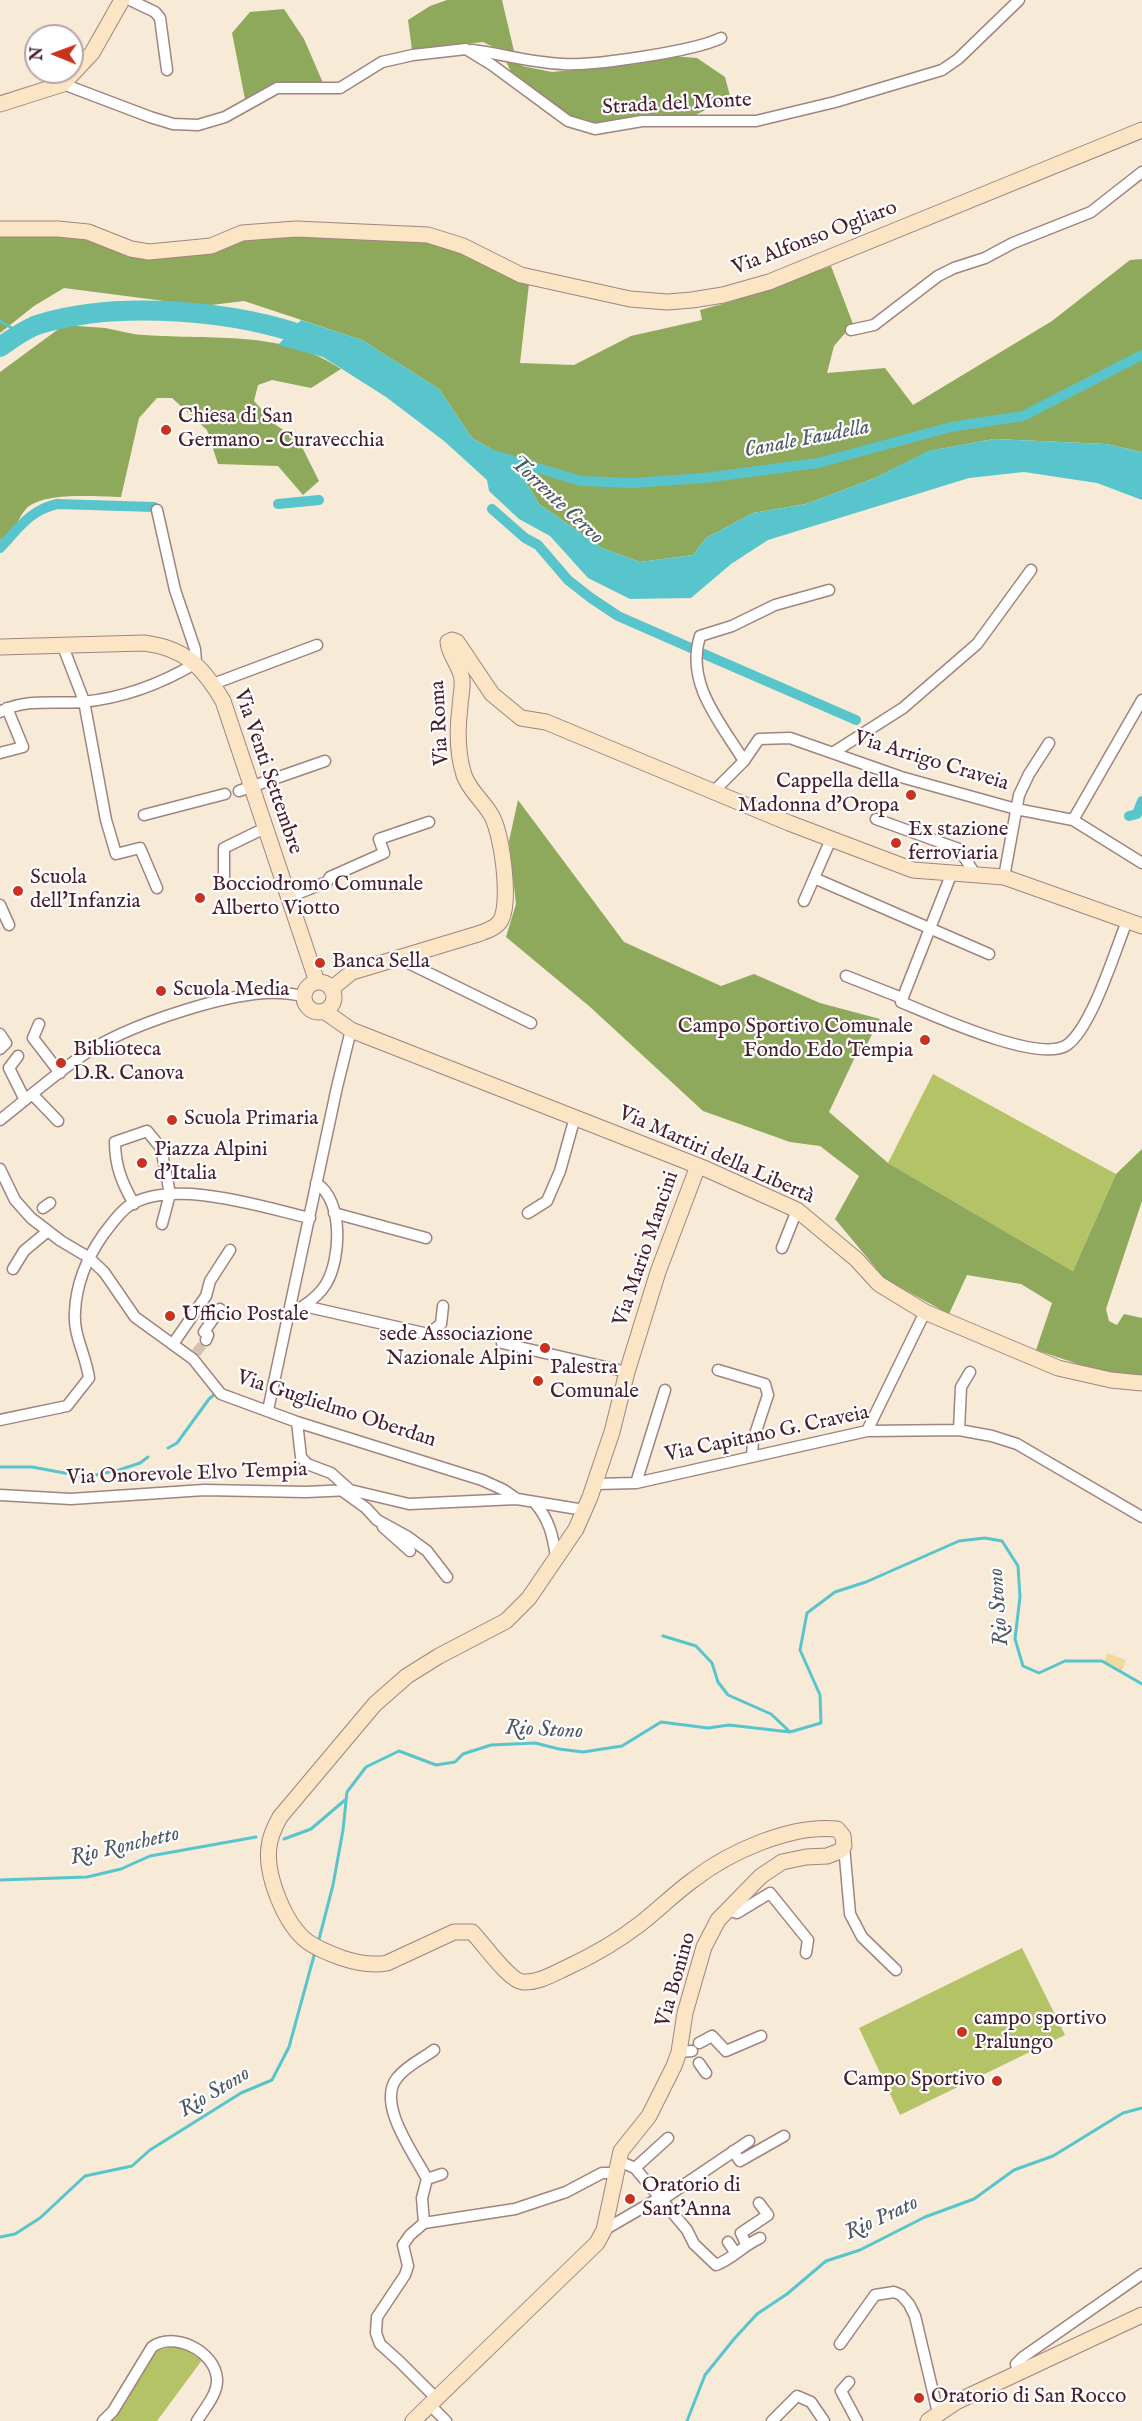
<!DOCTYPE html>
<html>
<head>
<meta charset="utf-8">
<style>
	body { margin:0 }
	#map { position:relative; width:1142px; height:2421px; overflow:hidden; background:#f7ead6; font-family:"IM FELL English",serif }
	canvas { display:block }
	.north { position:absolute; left:24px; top:24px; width:60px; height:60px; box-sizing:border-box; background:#fff; border:2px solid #b7a5aa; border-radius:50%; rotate:271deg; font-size:16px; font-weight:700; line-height:24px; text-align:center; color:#4a1f2b }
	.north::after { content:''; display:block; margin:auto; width:21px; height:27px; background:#c8321e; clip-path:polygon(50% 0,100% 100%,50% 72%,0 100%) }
</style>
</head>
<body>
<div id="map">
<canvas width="1142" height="2421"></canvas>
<div class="north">N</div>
</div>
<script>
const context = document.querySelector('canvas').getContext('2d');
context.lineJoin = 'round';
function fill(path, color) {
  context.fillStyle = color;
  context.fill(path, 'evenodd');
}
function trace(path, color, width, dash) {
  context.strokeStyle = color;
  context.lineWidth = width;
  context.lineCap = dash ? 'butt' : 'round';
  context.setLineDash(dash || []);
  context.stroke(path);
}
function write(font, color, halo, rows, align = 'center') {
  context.font = font + ' "IM FELL English",serif';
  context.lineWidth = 4.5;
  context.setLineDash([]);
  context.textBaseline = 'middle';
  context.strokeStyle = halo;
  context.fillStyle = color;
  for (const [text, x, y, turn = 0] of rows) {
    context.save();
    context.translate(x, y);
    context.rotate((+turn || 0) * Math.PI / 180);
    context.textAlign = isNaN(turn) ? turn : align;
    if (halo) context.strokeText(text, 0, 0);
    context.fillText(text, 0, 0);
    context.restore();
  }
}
fill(new Path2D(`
	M 933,1074 L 1116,1174 L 1073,1271 L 888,1163 Z
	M 1022,1948 L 1065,2035 L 900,2115 L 859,2028 Z
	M 180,2346 L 202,2360 L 157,2421 L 108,2421 L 157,2350 Z`), '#b3c366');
fill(new Path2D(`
	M 447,0 L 502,0 L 514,51 L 522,66 L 552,72 L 636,64 L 671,56 L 697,58 L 725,77 L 730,96 L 696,115 L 597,125 L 570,117 L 513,76 L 501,51 L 483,42 L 412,50 L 408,20 L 430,6 Z
	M 284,9 L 304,39 L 323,83 L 276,83 L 245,99 L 232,33 L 250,12 Z
	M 0,235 L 58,236 L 86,239 L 127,256 L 149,259 L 214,253 L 245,240 L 297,236 L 426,242 L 458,252 L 529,284 L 520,363 L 574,365 L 631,336 L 702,320 L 700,310 L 733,301 L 831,266 L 853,324 L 834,346 L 827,373 L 885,368 L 913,405 L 1052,321 L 1130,260 L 1142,259 L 1142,452 L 1106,444 L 994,439 L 929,451 L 875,478 L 806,504 L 753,513 L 706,538 L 693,555 L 640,562 L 602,548 L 539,504 L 514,462 L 472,438 L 439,389 L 362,340 L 244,301 L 203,306 L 64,288 L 34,306 L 0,333 Z
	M 64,325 C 77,326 91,327 105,328 C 118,330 132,335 145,335 C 211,340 284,330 341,369 L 311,388 L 272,380 L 258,385 L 254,401 L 276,425 L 299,441 L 319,481 L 303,495 L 278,466 L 218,464 L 207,430 L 172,398 L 157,398 L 139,418 L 121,497 C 98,497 43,491 26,509 C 14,523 20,529 0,540 L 0,372 Z
	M 518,800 L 624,942 L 721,986 L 754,974 L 820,1003 L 880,1019 L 866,1046 L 855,1057 L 829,1112 L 888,1163 L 1073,1271 L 1116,1174 L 1142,1149 L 1142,1201 L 1106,1309 L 1109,1321 L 1117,1325 L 1124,1314 L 1142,1318 L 1142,1377 L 1108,1374 L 1036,1350 L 1052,1303 L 1021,1284 L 967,1275 L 949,1314 L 885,1279 L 835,1219 L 859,1176 L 820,1146 L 790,1142 L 703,1111 L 589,1006 L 506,937 L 516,904 L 509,841 Z`), '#8ea95b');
fill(new Path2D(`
	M 1107,1653 L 1126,1660 L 1121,1673 L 1115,1666 L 1114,1668 L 1117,1670 L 1104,1662 Z`), '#eeda9e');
fill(new Path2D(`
	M 301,320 L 362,340 L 439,389 L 472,438 L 514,462 L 539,504 L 602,548 L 640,562 L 693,555 L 706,538 L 753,513 L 806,504 L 875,478 L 928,451 L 994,439 L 1106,444 L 1142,452 L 1142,500 L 1097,483 L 1024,472 L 969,478 L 768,540 L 731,564 L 691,598 L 630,599 L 588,578 L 550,536 L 519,519 L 489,491 L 487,480 L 444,441 L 386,397 L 323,357 L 278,345 Z`), '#57c5cb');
trace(new Path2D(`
	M 0,321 L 22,334
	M 168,1448 L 177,1443 L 209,1399 L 215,1394
	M 0,1467 L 32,1467 L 86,1477 L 119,1470 L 140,1463 L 148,1457
	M 663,1636 L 696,1646 L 712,1663 L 718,1682 L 728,1695 L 771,1714 L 789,1731
	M 284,1839 L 311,1829 L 345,1800
	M 0,1880 L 87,1877 L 121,1869 L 150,1856 L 256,1837
	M 318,1943 L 333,1885 L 343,1830 L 347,1792 L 366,1767 L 399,1751 L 436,1765 L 455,1762 L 463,1754 L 491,1745 L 535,1743 L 559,1749 L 583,1752 L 622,1746 L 661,1722 L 708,1728 L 729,1725 L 790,1732 L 821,1723 L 820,1695 L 800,1650 L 807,1613 L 835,1592 L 866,1582 L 959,1541 L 985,1538 L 1002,1541 L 1018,1566 L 1020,1597 L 1015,1639 L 1023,1666 L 1039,1673 L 1065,1661 L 1102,1661 L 1142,1684
	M 0,2237 L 15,2234 L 40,2218 L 85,2176 L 132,2166 L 150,2150 L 241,2093 L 272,2080 L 289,2047 L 315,1952
	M 687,2421 L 705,2375 L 734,2339 L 757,2314 L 787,2294 L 826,2261 L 860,2250 L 925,2217 L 974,2199 L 1014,2170 L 1053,2156 L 1123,2113 L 1142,2108`), '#57c5cb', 3);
trace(new Path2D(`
	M 494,455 L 581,481 L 633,483 L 704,478 L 818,463 L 951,427 L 1023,416 L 1142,355
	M 278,504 L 319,500
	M 492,509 L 525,538 L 538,545 L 568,580 L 591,598 L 618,616 L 691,648
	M 0,548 C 18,529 30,510 57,504 L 154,507
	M 704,654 L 856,720
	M 1129,816 L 1137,814 L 1142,801`), '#57c5cb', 10);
trace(new Path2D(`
	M 0,347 C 12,339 26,328 40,324 C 119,300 237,310 314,339`), '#57c5cb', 20);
trace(new Path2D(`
	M 196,1353 L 206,1340`), '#d4c1b4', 10, [10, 5]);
const street = new Path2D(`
	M 130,0 L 155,12 L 160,18 L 167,70
	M 472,50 C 503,54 532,63 563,64 C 594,66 695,51 721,38
	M 63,84 L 150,117 L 173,124 L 198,125 L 225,117 L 277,88 L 340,88 L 382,62 L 413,55 L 466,49 L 492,65 L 568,121 L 595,129 L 642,121 L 756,121 L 835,102 L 942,70 L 958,59 L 1019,0
	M 851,330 L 874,325 L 938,276 L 954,268 L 985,258 L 1013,243 L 1091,212 L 1142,172
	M 62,644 L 84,701 L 106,820 L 116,854 L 140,848 L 157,888
	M 213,684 L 317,645
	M 0,712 C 24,698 56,704 82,702 C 124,698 161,684 196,663 L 195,649 L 175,590 L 157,510
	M 834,752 L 903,708 L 977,644 L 1031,570
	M 0,753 L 23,747 L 7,708
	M 744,761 C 721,723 685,684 700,636 L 732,626 L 775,605 L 829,590
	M 239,791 L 325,761
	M 714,791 L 744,761 L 759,739 L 790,738 L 901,777 L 1016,809 L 1073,820 L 1142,863
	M 144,815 L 225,794
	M 876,819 L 959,849 L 975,874
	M 1073,820 L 1142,700
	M 951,875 L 901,1002 C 933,1015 1039,1064 1067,1045 C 1092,1027 1115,951 1127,921
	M 1004,877 L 1019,795 L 1029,774 L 1049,743
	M 224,878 L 224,848 L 265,828
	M 814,878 L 989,954
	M 289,897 L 327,882 L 330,877 L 384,853 L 379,839 L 429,822
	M 804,901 L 831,839
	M 0,905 L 9,925
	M 398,958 L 531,1023
	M 846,976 L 902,998
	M 39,1024 L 33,1038 L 60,1073
	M 0,1034 L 6,1043 L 0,1049
	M 18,1056 L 9,1068 L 25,1100
	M 33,1095 L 58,1121
	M 0,1120 C 31,1096 61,1068 94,1048 C 136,1023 233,990 281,993 C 289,993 296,995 304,996
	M 0,1169 L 15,1200 L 31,1218 L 61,1241 L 88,1257 L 104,1272 L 135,1317 L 193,1359 L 221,1394 L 297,1422 L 482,1480 L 504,1490 L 517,1499 L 584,1510
	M 134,1204 C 122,1183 115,1166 115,1142 L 147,1131 L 161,1148 L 170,1194 L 162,1224
	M 43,1208 L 50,1203
	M 334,1213 L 426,1238
	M 528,1213 L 547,1201 L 560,1171 L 575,1117
	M 782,1248 L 797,1210
	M 13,1269 L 24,1251 L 48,1231
	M 304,1306 L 428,1334 L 441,1324 L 443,1306
	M 302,1307 C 311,1301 320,1294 326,1284 C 341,1259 344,1200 316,1183
	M 206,1340 L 208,1335 L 204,1332 L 220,1309
	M 502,1343 L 627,1372
	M 173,1344 L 206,1296 L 210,1281 L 230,1250
	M 718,1370 L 765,1384 L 768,1395 L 753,1440 L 752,1457
	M 268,1410 L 337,1087 L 351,1030
	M 0,1420 L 67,1406 L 89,1378 C 86,1355 73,1335 75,1312 C 76,1284 87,1258 103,1235 C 111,1225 119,1212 130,1205 C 175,1178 262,1207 310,1218
	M 297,1422 L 301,1457 L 307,1464 L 331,1473 L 350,1490
	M 959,1430 L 961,1387 L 970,1372
	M 867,1431 L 925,1312
	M 636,1483 L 665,1390
	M 595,1484 L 636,1483 L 867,1431 L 959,1430 L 992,1436 L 1017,1444 L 1142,1517
	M 341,1490 L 366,1508 L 377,1520 L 408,1537 L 427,1551 L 447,1577
	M 0,1495 L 71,1499 L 204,1490 L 306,1492 L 350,1490 L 409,1504 L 516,1499
	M 535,1503 C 549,1519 553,1536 556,1557
	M 383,1527 L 410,1551
	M 844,1846 L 850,1914 L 862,1937 L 896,1970
	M 728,1910 L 737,1913 L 770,1893 L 808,1940 L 806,1953
	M 699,2043 L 712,2036 L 726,2051 L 761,2036
	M 679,2052 L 692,2051
	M 699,2063 L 706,2073
	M 733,2151 L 740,2161 L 784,2136
	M 619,2161 L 635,2168 L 687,2230 L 694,2244 L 716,2265 C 732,2259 744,2245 760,2238
	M 635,2168 L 668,2138
	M 427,2179 C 415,2155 376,2104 397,2078 C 406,2066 422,2059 434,2050
	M 663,2199 L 749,2141
	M 424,2223 L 422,2198 L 427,2179 L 442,2174
	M 604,2230 L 661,2197
	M 728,2242 L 735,2252
	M 746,2244 L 741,2233 L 768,2215 L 759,2203
	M 840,2344 L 875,2295 L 894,2292 L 901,2295 L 909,2304 L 915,2316 L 938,2413
	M 1018,2372 L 1016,2364 L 1023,2357 L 1142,2274
	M 849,2382 L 841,2391 L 857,2421
	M 437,2399 L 400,2362 L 380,2344 L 376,2333 L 377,2317 L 405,2275 L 408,2266 L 403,2245 L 410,2235 L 424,2223 L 515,2209 L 566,2192 L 602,2173 L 616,2173
	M 430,2405 L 446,2421
	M 103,2421 L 113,2411 L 152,2347 C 174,2331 215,2351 217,2379 C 218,2394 204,2409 197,2421
	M 772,2421 L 797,2396 L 811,2402 L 824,2421`);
const secondary = new Path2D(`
	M 0,104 L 63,84 L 92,53 L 122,0
	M 0,229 L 58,229 L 88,232 L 131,249 L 149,252 L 211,246 L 242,233 L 296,229 L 428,235 L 463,246 L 521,275 L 630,299 L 667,302 L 692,300 L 723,295 L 769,282 L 1142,130
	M 0,647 L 144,643 C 185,648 203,667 223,701 L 317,982
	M304 997a15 15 0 1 1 30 0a15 15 0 1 1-30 0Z
	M 331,989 L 352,972 L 478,934 C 486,931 497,928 501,920 C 511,900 502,831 490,813 C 482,800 469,790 464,775 C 457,753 457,730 460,707 C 460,699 463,688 462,680 C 461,666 449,656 448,642 L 452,640 L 457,642 L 492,694 L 521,718 L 546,722 L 789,823 L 913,870 L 1004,877 L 1142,926
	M 324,1011 L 351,1030 L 706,1169 L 797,1210 L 856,1259 L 879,1284 L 925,1312 L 1058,1368 L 1111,1380 L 1142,1383
	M 413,2421 L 597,2243 L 604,2230 L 621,2151 L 649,2116 L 674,2066 L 679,2052 L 685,2013 L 704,1947 L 718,1920 L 761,1876 L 782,1862 L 806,1857 L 827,1856 L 840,1851 L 844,1846 L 843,1836 L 837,1829 C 791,1824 729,1852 693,1880 C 675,1893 658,1910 640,1924 C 618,1941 592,1956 566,1968 C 553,1974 538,1983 523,1982 C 509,1981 484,1944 472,1932 L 454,1932 L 387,1963 C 371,1966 357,1963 342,1958 C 331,1954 318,1949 308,1942 C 285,1925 265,1875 269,1847 C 270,1836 275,1826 280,1817 L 375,1704 L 407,1676 L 439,1656 L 506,1621 L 529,1598 L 576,1529 L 590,1497 L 612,1432 L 627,1372 L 658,1272 L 698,1166
	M 928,2421 L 956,2402 L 1142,2315`);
trace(street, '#a08480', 13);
trace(secondary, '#a08480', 17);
trace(street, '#fff', 10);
trace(secondary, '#fce5c4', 15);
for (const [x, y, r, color] of [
	[166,430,6,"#c8321e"],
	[911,795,6,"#c8321e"],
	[896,843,6,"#c8321e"],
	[18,891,6,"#c8321e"],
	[200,898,6,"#c8321e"],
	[320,963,6,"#c8321e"],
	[161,991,6,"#c8321e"],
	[925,1040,6,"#c8321e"],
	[61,1063,6,"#c8321e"],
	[172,1120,6,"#c8321e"],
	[142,1163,6,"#c8321e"],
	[170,1316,6,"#c8321e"],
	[545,1348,6,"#c8321e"],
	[538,1381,6,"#c8321e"],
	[962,2032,6,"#c8321e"],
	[997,2081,6,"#c8321e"],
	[630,2199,6,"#c8321e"],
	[919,2398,6,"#c8321e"]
]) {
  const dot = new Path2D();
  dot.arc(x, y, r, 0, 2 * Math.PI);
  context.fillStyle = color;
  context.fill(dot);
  trace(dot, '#fff', 2);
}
write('21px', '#4a1f2b', '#fff', [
	["Strada del Monte",677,105,-3],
	["Via Alfonso Ogliaro",815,239,-21],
	["Via Roma",441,723,-93],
	["Via Arrigo Craveia",931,762,17],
	["Via Venti Settembre",267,772,71],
	["Via Martiri della Libertà",716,1156,24],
	["Via Mario Mancini",647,1249,-71],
	["Via Guglielmo Oberdan",336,1410,18],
	["Via Capitano G. Craveia",767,1435,-12],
	["Via Onorevole Elvo Tempia",187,1475,-2],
	["Via Bonino",677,1980,-74]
]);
write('21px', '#4a1f2b', '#fff', [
	["Chiesa di San",178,418],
	["Germano - Curavecchia",178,442],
	["Cappella della",899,783,"right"],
	["Madonna d'Oropa",899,807,"right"],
	["Ex stazione",908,831],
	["ferroviaria",908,855],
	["Scuola",30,879],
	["dell'Infanzia",30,903],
	["Bocciodromo Comunale",212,886],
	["Alberto Viotto",212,910],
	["Banca Sella",332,963],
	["Scuola Media",173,991],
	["Campo Sportivo Comunale",913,1028,"right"],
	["Fondo Edo Tempia",913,1052,"right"],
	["Biblioteca",73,1051],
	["D.R. Canova",73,1075],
	["Scuola Primaria",184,1120],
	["Piazza Alpini",154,1151],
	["d'Italia",154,1175],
	["Ufficio Postale",182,1316],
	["sede Associazione",533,1336,"right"],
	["Nazionale Alpini",533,1360,"right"],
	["Palestra",550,1369],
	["Comunale",550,1393],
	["campo sportivo",974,2020],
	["Pralungo",974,2044],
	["Campo Sportivo",985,2081,"right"],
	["Oratorio di",642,2187],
	["Sant'Anna",642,2211],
	["Oratorio di San Rocco",931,2398]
], 'left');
write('italic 22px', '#4f5963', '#fff', [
	["Canale Faudella",807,440,-11],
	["Torrente Cervo",556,501,43],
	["Rio Stono",1000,1607,-94],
	["Rio Stono",544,1731,3],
	["Rio Ronchetto",125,1847,-13],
	["Rio Stono",215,2093,-31],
	["Rio Prato",882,2219,-25]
]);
</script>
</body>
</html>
